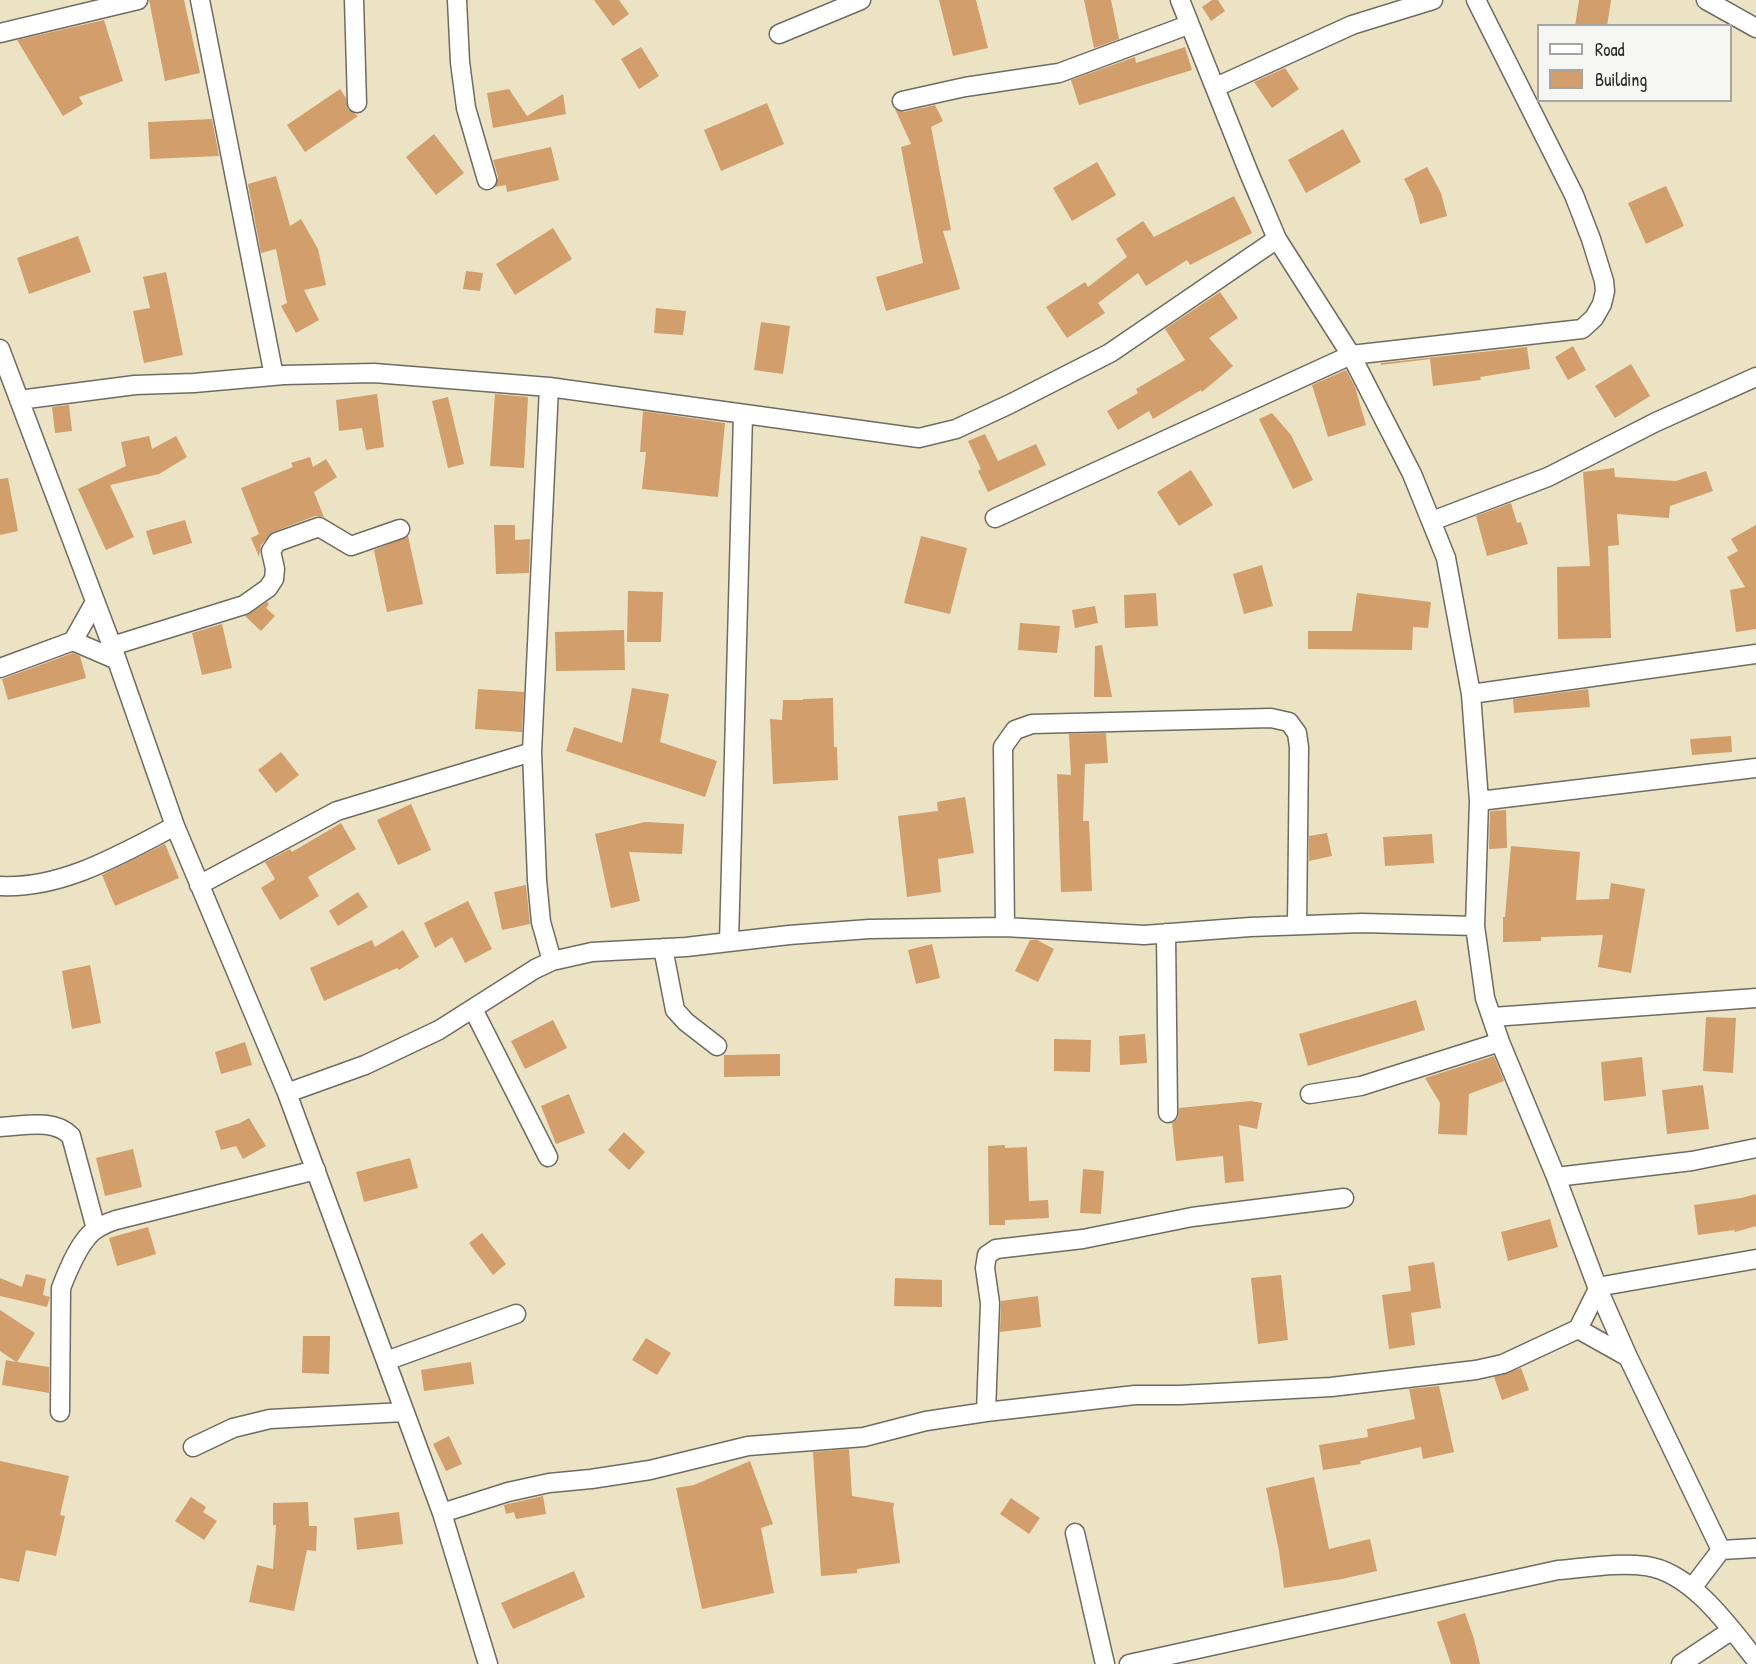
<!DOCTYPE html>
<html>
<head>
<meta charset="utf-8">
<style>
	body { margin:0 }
	#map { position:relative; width:1756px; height:1664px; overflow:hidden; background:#ece3c5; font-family:"Patrick Hand",sans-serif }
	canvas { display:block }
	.legend { position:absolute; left:1537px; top:24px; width:195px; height:78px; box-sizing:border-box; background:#f6f6f2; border:2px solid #a5a5a2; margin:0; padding:8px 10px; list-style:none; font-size:18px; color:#2b2b2b }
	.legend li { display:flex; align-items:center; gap:12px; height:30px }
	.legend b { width:30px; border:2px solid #a5a5a2 }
</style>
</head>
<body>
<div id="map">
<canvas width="1756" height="1664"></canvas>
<ul class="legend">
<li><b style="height:8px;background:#fff"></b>Road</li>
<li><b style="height:16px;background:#d29e6c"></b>Building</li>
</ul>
</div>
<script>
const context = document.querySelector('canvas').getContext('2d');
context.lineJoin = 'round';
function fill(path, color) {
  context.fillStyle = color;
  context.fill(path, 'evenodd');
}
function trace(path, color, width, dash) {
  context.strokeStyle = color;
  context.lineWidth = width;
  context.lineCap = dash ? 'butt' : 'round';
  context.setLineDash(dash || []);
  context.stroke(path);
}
fill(new Path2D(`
	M 149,0 L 184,0 L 200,73 L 165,81 Z
	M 594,0 L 619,0 L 629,14 L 613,26 Z
	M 939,0 L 976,0 L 988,48 L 953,56 Z
	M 1084,0 L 1111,0 L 1119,39 L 1094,48 Z
	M 1212,0 L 1218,0 L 1225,11 L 1211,21 L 1202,7 Z
	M 1579,0 L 1611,0 L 1607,26 L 1575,26 Z
	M 104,20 L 123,81 L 79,97 L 83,104 L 63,116 L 17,40 Z
	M 641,47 L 659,76 L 639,89 L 621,59 Z
	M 1185,47 L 1192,70 L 1079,105 L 1071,80 L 1135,57 L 1136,63 Z
	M 1285,68 L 1299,89 L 1272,108 L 1254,82 Z
	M 340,89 L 346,98 L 348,109 L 358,116 L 305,152 L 287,125 Z
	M 509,89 L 527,116 L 563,94 L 566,114 L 493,128 L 487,93 Z
	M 767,103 L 784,144 L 721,171 L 704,130 Z
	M 935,105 L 943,121 L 931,127 L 951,230 L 943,231 L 960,289 L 886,311 L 876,277 L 923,263 L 901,147 L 911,144 L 895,109 L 904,112 Z
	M 212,119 L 219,156 L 150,159 L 148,122 Z
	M 1343,129 L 1361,162 L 1306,193 L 1288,160 Z
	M 434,134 L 464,173 L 436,195 L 406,157 Z
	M 551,147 L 559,180 L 507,192 L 506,185 L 495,187 L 498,177 L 493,160 Z
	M 1097,162 L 1116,195 L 1072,221 L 1053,188 Z
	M 1427,167 L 1441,193 L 1447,216 L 1420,224 L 1413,196 L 1404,179 Z
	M 276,176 L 290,226 L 301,219 L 318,249 L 326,285 L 304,290 L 319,320 L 296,333 L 281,306 L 287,303 L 276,249 L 261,253 L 248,184 Z
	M 1666,186 L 1684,226 L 1646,244 L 1628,203 Z
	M 1234,196 L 1252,233 L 1190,265 L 1187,260 L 1146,286 L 1138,273 L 1098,303 L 1105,313 L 1067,338 L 1046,307 L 1085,282 L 1088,287 L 1127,257 L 1116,239 L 1143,221 L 1154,237 Z
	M 553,228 L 572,259 L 515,295 L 496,264 Z
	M 78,236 L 91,272 L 29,294 L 17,258 Z
	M 466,271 L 483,273 L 480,291 L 463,289 Z
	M 166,272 L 183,355 L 144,363 L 133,311 L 150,308 L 143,277 Z
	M 1220,292 L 1238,318 L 1209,338 L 1233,366 L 1202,392 L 1201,390 L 1153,419 L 1149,411 L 1118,430 L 1107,411 L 1138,393 L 1136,389 L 1185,360 L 1165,329 Z
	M 656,308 L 686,311 L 683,335 L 654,333 Z
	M 761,322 L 790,326 L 783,374 L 754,370 Z
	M 1573,346 L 1586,370 L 1568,380 L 1555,357 Z
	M 1527,347 L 1530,369 L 1480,377 L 1481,380 L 1433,386 L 1430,359 L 1381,365 L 1381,363 Z
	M 1631,364 L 1650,396 L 1615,418 L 1595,386 Z
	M 1346,370 L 1355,387 L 1366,425 L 1328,437 L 1312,385 Z
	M 377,394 L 384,447 L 366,450 L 362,428 L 339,431 L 336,400 Z
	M 495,394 L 528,397 L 524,468 L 490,466 Z
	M 448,397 L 464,464 L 448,468 L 432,401 Z
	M 86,403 L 69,405 L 72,431 L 55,433 L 52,407 Z
	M 643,411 L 725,423 L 718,497 L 642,489 L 646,452 L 640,452 Z
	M 1272,413 L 1291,435 L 1313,480 L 1293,489 L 1259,419 Z
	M 985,434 L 998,461 L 1036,444 L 1046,465 L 988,492 L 978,471 L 981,469 L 968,441 Z
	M 149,436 L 152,449 L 176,436 L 187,457 L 159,474 L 110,485 L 134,537 L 106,550 L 78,489 L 126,466 L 121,442 Z
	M 310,457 L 313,467 L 326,459 L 337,477 L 314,492 L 324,517 L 315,516 L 273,532 L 261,545 L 259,557 L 251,538 L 259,534 L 241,488 L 293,467 L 291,463 Z
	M 1614,468 L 1615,477 L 1676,481 L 1706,471 L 1713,491 L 1670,506 L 1669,518 L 1617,514 L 1619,545 L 1608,546 L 1611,638 L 1558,639 L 1557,567 L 1590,566 L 1583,472 Z
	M 1191,470 L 1213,505 L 1179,526 L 1157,492 Z
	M 8,478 L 18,531 L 0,535 L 0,479 Z
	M 1511,503 L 1517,523 L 1521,522 L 1528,544 L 1487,556 L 1476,516 Z
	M 185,520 L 192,543 L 153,555 L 146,531 Z
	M 494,525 L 515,525 L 515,540 L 530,539 L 529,573 L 496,574 Z
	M 1756,525 L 1756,629 L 1736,632 L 1730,590 L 1745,587 L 1727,557 L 1738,551 L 1731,539 Z
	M 408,536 L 423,604 L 387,612 L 374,550 Z
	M 921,536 L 967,548 L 950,614 L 904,603 Z
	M 1262,565 L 1273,606 L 1244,614 L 1233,574 Z
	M 628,591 L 663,592 L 661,642 L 627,642 Z
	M 1156,593 L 1158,626 L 1125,628 L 1124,595 Z
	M 1357,593 L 1431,602 L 1428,628 L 1413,627 L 1412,650 L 1308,649 L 1308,631 L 1352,631 Z
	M 267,602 L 269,604 L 266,608 L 275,616 L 261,631 L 245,616 Z
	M 1095,606 L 1098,623 L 1075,628 L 1072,610 Z
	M 1020,623 L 1060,626 L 1057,653 L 1018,650 Z
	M 222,624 L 232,668 L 202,675 L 192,633 Z
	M 624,630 L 625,670 L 556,671 L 555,632 Z
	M 1102,645 L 1112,697 L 1094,697 L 1095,646 Z
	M 73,653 L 80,656 L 86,678 L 8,700 L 2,679 Z
	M 632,688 L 669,694 L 660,742 L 717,761 L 705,797 L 566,751 L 574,727 L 622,743 Z
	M 478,689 L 524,692 L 522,732 L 475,729 Z
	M 1588,689 L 1590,707 L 1514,713 L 1513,699 Z
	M 833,698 L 834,747 L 837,747 L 838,780 L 773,784 L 770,719 L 782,720 L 783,700 L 803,700 L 803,699 Z
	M 1106,733 L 1108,763 L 1085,764 L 1083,821 L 1089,821 L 1092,891 L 1061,892 L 1057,774 L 1071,775 L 1069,734 Z
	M 1731,736 L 1732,752 L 1692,755 L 1690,739 Z
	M 281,752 L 299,775 L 276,793 L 258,770 Z
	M 965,797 L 974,853 L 938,859 L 941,892 L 907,897 L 898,816 L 938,811 L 937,802 Z
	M 411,804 L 431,850 L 398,865 L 377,820 Z
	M 1506,810 L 1507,848 L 1489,849 L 1490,811 Z
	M 645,822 L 684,824 L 682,854 L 629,852 L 640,901 L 611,908 L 595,834 Z
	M 341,823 L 356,849 L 308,877 L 319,896 L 280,920 L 261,888 L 275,879 L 265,862 L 290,849 L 292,852 Z
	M 1327,833 L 1332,856 L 1309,861 L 1309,836 Z
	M 1432,834 L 1434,863 L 1385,866 L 1383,837 Z
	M 165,844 L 179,878 L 115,906 L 102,875 Z
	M 1511,846 L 1580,852 L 1576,900 L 1609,899 L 1611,883 L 1645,889 L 1631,973 L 1598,967 L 1603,935 L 1541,937 L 1541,941 L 1503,942 L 1503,917 L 1505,917 Z
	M 526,885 L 530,924 L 502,930 L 494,892 Z
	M 358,892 L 368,907 L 338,926 L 329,911 Z
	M 468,901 L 492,949 L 465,963 L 452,937 L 435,948 L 424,923 Z
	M 403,930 L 419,957 L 399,970 L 397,968 L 324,1001 L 310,968 L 372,940 L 375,947 Z
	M 1030,940 L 1037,940 L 1054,949 L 1038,982 L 1015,971 Z
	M 932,944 L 940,978 L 916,984 L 908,950 Z
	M 90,965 L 101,1023 L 72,1029 L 62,971 Z
	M 1416,1000 L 1425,1030 L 1308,1066 L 1299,1034 Z
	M 1706,1017 L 1736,1018 L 1733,1073 L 1703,1071 Z
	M 553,1020 L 567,1048 L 525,1069 L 511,1041 Z
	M 1145,1034 L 1147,1063 L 1120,1065 L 1119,1036 Z
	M 1054,1039 L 1091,1040 L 1090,1072 L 1054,1071 Z
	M 245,1042 L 252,1065 L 221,1074 L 215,1052 Z
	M 780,1054 L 780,1076 L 724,1077 L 724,1055 Z
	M 1494,1056 L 1504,1081 L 1469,1094 L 1467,1135 L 1438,1134 L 1440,1103 L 1425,1078 Z
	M 1642,1057 L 1646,1096 L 1604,1101 L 1601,1062 Z
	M 1703,1085 L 1709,1129 L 1667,1134 L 1662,1090 Z
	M 569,1094 L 585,1133 L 556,1144 L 541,1106 Z
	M 1251,1101 L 1262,1103 L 1257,1129 L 1239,1125 L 1244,1181 L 1225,1183 L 1223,1156 L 1176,1161 L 1172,1123 L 1178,1118 L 1179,1108 Z
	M 249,1118 L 266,1146 L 243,1159 L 236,1146 L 221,1150 L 215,1131 L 240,1123 Z
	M 624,1132 L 645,1152 L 629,1170 L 608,1150 Z
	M 1005,1145 L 1005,1148 L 1027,1147 L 1029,1201 L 1048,1200 L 1049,1218 L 1005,1220 L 1005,1225 L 989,1225 L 988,1146 Z
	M 133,1149 L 142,1187 L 105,1196 L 96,1158 Z
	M 410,1158 L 418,1188 L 364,1202 L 356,1172 Z
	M 1083,1169 L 1104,1171 L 1101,1214 L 1080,1213 Z
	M 1756,1194 L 1756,1226 L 1735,1232 L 1734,1230 L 1698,1235 L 1694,1205 L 1741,1198 Z
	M 1550,1219 L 1558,1247 L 1508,1261 L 1501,1232 Z
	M 148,1227 L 156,1254 L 117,1266 L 109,1238 Z
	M 482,1233 L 506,1264 L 493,1275 L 469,1243 Z
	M 1434,1262 L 1441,1308 L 1411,1313 L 1415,1345 L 1389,1349 L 1382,1295 L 1411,1291 L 1408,1266 Z
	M 26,1274 L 46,1279 L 43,1295 L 50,1297 L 47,1307 L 0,1296 L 0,1278 L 22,1287 Z
	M 1281,1275 L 1288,1340 L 1258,1344 L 1251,1278 Z
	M 895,1278 L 942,1280 L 942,1307 L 894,1306 Z
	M 1038,1296 L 1041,1327 L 1000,1332 L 1001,1301 Z
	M 0,1310 L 35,1333 L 17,1362 L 49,1367 L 49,1393 L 2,1385 L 6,1360 L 16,1362 L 0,1351 Z
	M 303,1336 L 330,1336 L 329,1374 L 302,1373 Z
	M 646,1338 L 671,1353 L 657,1375 L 632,1360 Z
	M 471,1362 L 474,1384 L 424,1391 L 421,1370 Z
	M 1521,1368 L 1529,1390 L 1502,1400 L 1494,1377 Z
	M 1439,1386 L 1454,1452 L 1423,1459 L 1421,1447 L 1360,1461 L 1361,1464 L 1323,1470 L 1319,1445 L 1368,1437 L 1367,1429 L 1415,1419 L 1409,1389 Z
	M 449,1436 L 462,1464 L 446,1471 L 433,1444 Z
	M 849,1449 L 852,1496 L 894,1503 L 893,1510 L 900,1563 L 857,1569 L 857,1573 L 821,1576 L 813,1452 Z
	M 0,1461 L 69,1476 L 60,1515 L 65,1516 L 56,1556 L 26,1550 L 19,1582 L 0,1578 Z
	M 750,1461 L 773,1524 L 761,1528 L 774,1593 L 702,1609 L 676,1488 L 694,1485 Z
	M 1314,1477 L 1329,1549 L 1370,1539 L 1377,1571 L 1342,1579 L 1284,1588 L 1279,1551 L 1266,1488 Z
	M 543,1496 L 546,1514 L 516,1519 L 514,1512 L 506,1514 L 504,1505 Z
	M 191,1497 L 206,1507 L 203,1512 L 217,1521 L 204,1540 L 175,1521 Z
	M 1011,1498 L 1040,1518 L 1029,1534 L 1000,1514 Z
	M 308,1502 L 309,1526 L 317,1526 L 316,1551 L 307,1550 L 294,1611 L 249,1602 L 257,1565 L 273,1569 L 276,1525 L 273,1525 L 273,1503 Z
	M 399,1512 L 403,1544 L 357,1550 L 354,1518 Z
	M 574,1571 L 585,1597 L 513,1629 L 501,1603 Z
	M 1465,1613 L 1474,1639 L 1480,1664 L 1451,1664 L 1437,1622 Z`), '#d29e6c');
const minor = new Path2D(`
	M 200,0 L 274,376
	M 354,0 L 357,103
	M 457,0 L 460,62 L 466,108 L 487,180
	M 1180,0 L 1249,173 L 1277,239 L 1351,355 L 1412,474 L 1446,558 L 1471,694 L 1479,801 L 1475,926 L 1485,998 L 1500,1042 L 1556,1177 L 1598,1289 L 1628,1357 L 1721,1550
	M 1706,0 L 1756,28
	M 0,33 L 138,0
	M 779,34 L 861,0
	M 1216,87 L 1352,25 L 1433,0
	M 902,101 L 965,87 L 1059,73 L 1188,25
	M 0,349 L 112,646 L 175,826 L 287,1093 L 442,1513 L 488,1664
	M 549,387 L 532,752 L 537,880 L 541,922 L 552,961
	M 19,400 L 135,385 L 194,383 L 284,375 L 374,373 L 549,387 L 919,438 L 956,429 L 1010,404 L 1110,353 L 1277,239
	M 995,518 L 1351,355 L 1582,329 L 1594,318 L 1602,304 L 1605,291 L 1604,281 L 1591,239 L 1574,195 L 1476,0
	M 1432,521 L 1548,477 L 1656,422 L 1756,377
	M 73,641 L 117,660
	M 112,646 L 244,605 L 268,588 L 274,579 L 275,569 L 271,551 L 277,542 L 319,527 L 351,546 L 400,529
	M 0,668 L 73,641 L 95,602
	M 1471,694 L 1756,654
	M 1479,801 L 1756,768
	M 199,885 L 337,811 L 532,752
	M 0,886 C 63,889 121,854 175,826
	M 1005,927 L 1003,747 L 1015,730 L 1032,724 L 1271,718 L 1289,722 L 1297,733 L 1299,747 L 1297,925
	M 1166,933 L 1168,1113
	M 729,942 L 743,415
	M 663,948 L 675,1010 L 686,1022 L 717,1046
	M 473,1009 L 548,1157
	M 1493,1017 L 1756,998
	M 287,1093 L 365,1065 L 439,1030 L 535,969 L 552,961 L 592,952 L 686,947 L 789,935 L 869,929 L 1005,927 L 1144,935 L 1250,927 L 1362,923 L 1475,926
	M 1310,1094 L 1361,1086 L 1500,1042
	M 0,1127 C 23,1126 54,1118 71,1136 L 96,1229
	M 1556,1177 L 1692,1161 L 1756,1148
	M 1597,1287 L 1756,1259
	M 1578,1329 L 1628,1357
	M 386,1361 L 516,1314
	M 60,1412 L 61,1288 C 68,1270 81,1237 98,1228 C 104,1224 110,1222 116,1220 L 316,1170
	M 986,1412 L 990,1303 L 985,1268 L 987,1255 L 996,1249 L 1083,1239 L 1192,1217 L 1344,1198
	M 193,1447 L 233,1428 L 270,1419 L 404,1412
	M 442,1513 L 508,1492 L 549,1483 L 591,1479 L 650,1470 L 748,1446 L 864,1437 L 926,1421 L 986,1412 L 1135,1395 L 1180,1395 L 1331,1387 L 1476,1370 L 1503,1364 L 1578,1329 L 1598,1289
	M 1075,1533 L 1105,1664
	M 1692,1588 L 1721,1550 L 1756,1548
	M 1129,1664 L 1558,1570 C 1586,1568 1617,1562 1646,1566 C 1691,1572 1729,1626 1756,1660
	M 1681,1664 L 1732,1630`);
trace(minor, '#6f6b61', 21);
trace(minor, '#fff', 18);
</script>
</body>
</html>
